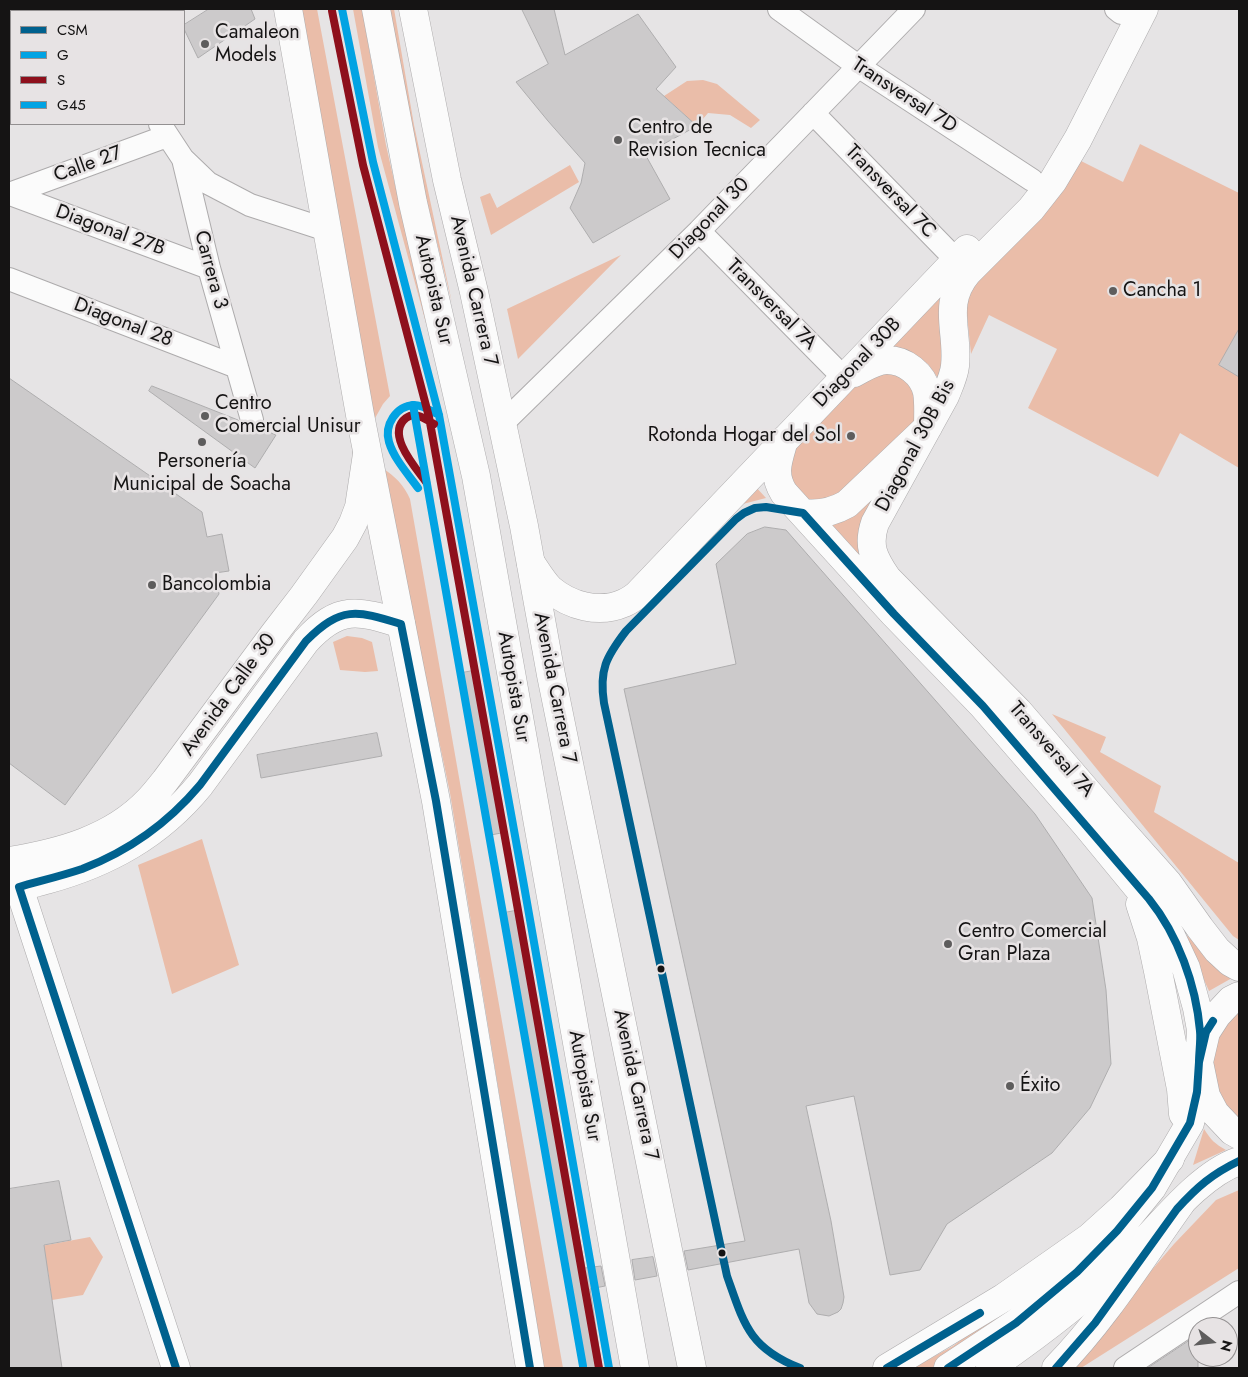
<!DOCTYPE html>
<html>
<head>
<meta charset="utf-8">
<style>
	body { margin:0 }
	#map { position:relative; width:1248px; height:1377px; overflow:hidden; background:#e6e4e5; font-family:Jost,sans-serif }
	canvas { display:block }
	.frame { position:absolute; inset:0; border:10px solid #151414; pointer-events:none }
	.legend { position:absolute; left:10px; top:10px; width:175px; height:115px; box-sizing:border-box; background:#e7e3e4; border:1px solid #939091; margin:0; padding:6px 9px; list-style:none; font-size:15px; color:#151414 }
	.legend li { display:flex; align-items:center; gap:10px; height:25px }
	.legend b { width:25px; border:1px solid #939091 }
	.north { position:absolute; left:1188px; top:1317px; width:50px; height:50px; box-sizing:border-box; background:#e7e3e4; border:1px solid #939091; border-radius:50%; rotate:106deg; font-size:14px; font-weight:700; line-height:20px; text-align:center; color:#151414 }
	.north::after { content:''; display:block; margin:auto; width:18px; height:22px; background:#5e5d5d; clip-path:polygon(50% 0,100% 100%,50% 72%,0 100%) }
</style>
</head>
<body>
<div id="map">
<canvas width="1248" height="1377"></canvas>
<div class="frame"></div>
<ul class="legend">
<li><b style="height:6px;background:#00618e"></b>CSM</li>
<li><b style="height:6px;background:#01a3e3"></b>G</li>
<li><b style="height:6px;background:#8e101c"></b>S</li>
<li><b style="height:6px;background:#01a3e3"></b>G45</li>
</ul>
<div class="north">N</div>
</div>
<script>
const context = document.querySelector('canvas').getContext('2d');
context.lineJoin = 'round';
function fill(path, color) {
  context.fillStyle = color;
  context.fill(path, 'evenodd');
}
function trace(path, color, width, dash) {
  context.strokeStyle = color;
  context.lineWidth = width;
  context.lineCap = dash ? 'butt' : 'round';
  context.setLineDash(dash || []);
  context.stroke(path);
}
function write(font, color, halo, rows, align = 'center') {
  context.font = font + ' Jost,sans-serif';
  context.lineWidth = 5;
  context.setLineDash([]);
  context.textBaseline = 'middle';
  context.strokeStyle = halo;
  context.fillStyle = color;
  for (const [text, x, y, turn = 0] of rows) {
    context.save();
    context.translate(x, y);
    context.rotate((+turn || 0) * Math.PI / 180);
    context.textAlign = isNaN(turn) ? turn : align;
    if (halo) context.strokeText(text, 0, 0);
    context.fillText(text, 0, 0);
    context.restore();
  }
}
fill(new Path2D(`
	M 302,9 L 317,9 L 390,396 L 383,404 L 374,420 Z
	M 353,9 L 362,9 L 386,145 L 427,327 L 378,147 Z
	M 386,9 L 394,9 L 414,125 L 452,303 L 428,206 Z
	M 703,80 L 717,84 L 760,120 L 751,128 L 730,115 L 708,113 L 697,126 L 664,96 L 687,81 Z
	M 1140,144 L 1239,193 L 1239,468 L 1180,433 L 1158,477 L 1028,408 L 1057,349 L 989,315 L 971,354 L 965,296 L 1077,159 L 1123,182 Z
	M 570,165 L 579,182 L 491,235 L 480,197 L 490,193 L 497,208 Z
	M 621,255 L 518,359 L 507,309 Z
	M 948,285 L 948,353 L 940,381 L 928,364 L 906,350 L 890,347 Z
	M 873,370 L 911,377 L 920,417 L 844,491 L 831,499 L 807,502 L 794,487 L 788,472 L 794,447 L 861,377 Z
	M 382,468 C 395,476 404,485 410,499 L 563,1368 L 544,1368 L 450,793 Z
	M 754,485 L 766,498 L 735,506 Z
	M 878,486 L 864,565 L 824,523 Z
	M 347,636 L 362,638 L 372,642 L 378,671 L 365,672 L 340,670 L 333,642 Z
	M 1052,714 L 1106,737 L 1100,752 L 1161,786 L 1154,812 L 1239,863 L 1239,940 L 1233,936 Z
	M 202,839 L 239,965 L 172,994 L 138,865 Z
	M 1182,931 L 1232,978 L 1209,991 Z
	M 1239,1010 L 1239,1121 L 1224,1105 L 1212,1071 L 1212,1053 L 1218,1036 L 1229,1019 Z
	M 1204,1129 C 1211,1140 1215,1144 1226,1150 L 1193,1165 Z
	M 1239,1190 L 1239,1268 L 1081,1368 L 1068,1368 L 1174,1244 L 1216,1200 Z
	M 90,1237 L 103,1257 L 83,1295 L 52,1300 L 48,1271 L 9,1277 L 9,1252 Z
	M 1087,1253 L 961,1351 L 931,1368 L 913,1368 L 953,1346 L 1027,1292 Z`), '#eabda9');
const building = new Path2D(`
	M 209,9 L 251,9 L 255,19 L 198,58 L 184,29 L 184,25 Z
	M 522,9 L 554,9 L 565,55 L 638,14 L 676,67 L 656,89 L 697,126 L 645,154 L 670,199 L 593,243 L 570,208 L 581,183 L 585,163 L 548,121 L 516,82 L 548,64 Z
	M 1239,329 L 1239,377 L 1219,365 Z
	M 9,378 L 202,512 L 207,537 L 222,534 L 229,571 L 215,573 L 219,594 L 65,805 L 9,763 Z
	M 152,386 L 238,420 L 243,429 L 248,433 L 255,433 L 261,429 L 276,435 L 255,468 L 149,391 Z
	M 765,527 L 786,530 L 1035,814 L 1092,898 L 1106,990 L 1111,1064 L 1090,1108 L 1052,1153 L 947,1224 L 920,1270 L 890,1275 L 854,1096 L 806,1106 L 831,1221 L 844,1297 L 843,1303 L 841,1309 L 838,1312 L 829,1316 L 817,1314 L 809,1303 L 799,1249 L 688,1270 L 684,1251 L 745,1241 L 624,689 L 736,664 L 716,564 L 747,534 Z
	M 478,670 L 506,832 L 491,835 L 462,673 Z
	M 377,733 L 382,756 L 261,778 L 257,755 Z
	M 520,910 L 544,1049 L 585,1268 L 601,1266 L 605,1286 L 590,1289 L 602,1368 L 585,1368 L 504,913 Z
	M 59,1181 L 71,1240 L 44,1245 L 62,1368 L 9,1368 L 9,1189 Z
	M 653,1257 L 657,1276 L 635,1280 L 632,1260 Z
	M 1198,1335 L 1198,1368 L 1148,1368 Z`);
fill(building, '#cccacb');
trace(building, '#aeadae', 1);
const street = new Path2D(`
	M 86,9 L 88,11
	M 779,9 L 858,66 L 1032,180
	M 1116,9 L 1121,13
	M 9,98 L 11,97
	M 813,113 L 967,271
	M 160,124 L 183,159 L 209,268 L 252,420
	M 183,159 L 208,183 L 250,205 L 327,230
	M 9,194 L 167,136
	M 10,194 L 209,268
	M 699,231 L 844,378
	M 9,279 L 237,367
	M 502,424 L 699,231 L 914,9
	M 1125,1368 L 1239,1292`);
const secondary = new Path2D(`
	M 1144,9 L 1078,139 L 1053,181 L 1031,209 L 968,272 C 941,304 959,331 955,366 C 954,376 949,386 945,396 L 875,523 C 867,546 874,559 887,578 L 1018,711 L 1110,818 L 1168,883 L 1200,928 L 1217,950 L 1230,962 L 1239,967
	M 784,440 C 778,461 772,474 784,493 L 894,614 L 983,706 L 1087,826 L 1157,911 L 1171,936 L 1186,968 L 1197,1008 L 1201,1030 L 1199,1062 L 1206,1096 L 1215,1113 L 1232,1131 L 1239,1135
	M 803,513 C 819,515 833,512 847,504 L 928,427 C 928,415 929,403 927,392 C 923,374 905,360 887,360 C 875,360 864,368 854,373
	M 531,563 C 537,572 543,582 550,589 C 570,606 599,614 624,603 C 629,601 633,598 637,595 L 967,249
	M 12,866 L 176,1368
	M 1140,904 L 1151,938 L 1158,971 L 1181,1089 L 1183,1114
	M 948,1368 L 1016,1323 L 1077,1272 L 1117,1231 L 1152,1188 L 1190,1123 L 1197,1092 L 1199,1062 L 1206,1032 L 1217,1015 L 1231,1000 L 1239,996
	M 990,1368 C 1041,1333 1089,1296 1133,1253 C 1163,1223 1199,1175 1239,1161`);
const primary = new Path2D(`
	M 413,9 L 447,180 L 474,292 L 524,526 L 551,675 L 692,1368
	M 9,861 C 59,853 112,839 148,801 C 154,795 160,787 165,781 L 274,634 L 304,595 L 345,538 L 353,523 L 359,507 L 367,454
	M 9,889 C 21,887 34,883 46,880 C 108,863 159,835 200,785 L 306,641 C 339,605 358,610 401,624
	M 887,1368 L 1003,1298 L 1090,1237 L 1121,1209 L 1170,1159
	M 1056,1368 C 1104,1319 1141,1259 1181,1203`);
const highway = new Path2D(`
	M 288,9 L 360,415 L 436,801 L 530,1368
	M 376,9 L 413,203 L 476,476 L 635,1368`);
trace(street, '#adabac', 24);
trace(secondary, '#adabac', 29);
trace(primary, '#adabac', 29);
trace(highway, '#adabac', 29);
trace(street, '#fbfbfb', 22);
trace(secondary, '#fbfbfb', 28);
trace(primary, '#fbfbfb', 28);
trace(highway, '#fbfbfb', 28);
trace(new Path2D(`
	M 176,1368 L 19,887 C 40,881 61,876 82,869 C 129,851 168,823 200,785 L 306,641 C 341,606 356,610 401,624 L 436,801 L 530,1368
	M 800,1368 C 749,1348 744,1324 727,1276 L 604,703 C 599,670 606,657 626,631 L 736,519 L 744,513 L 755,508 L 766,507 L 803,513 L 894,614 L 983,706 L 1149,899 C 1178,935 1196,985 1200,1031 C 1201,1041 1199,1052 1199,1062
	M 887,1368 L 980,1313
	M 948,1368 L 1016,1323 L 1077,1272 L 1117,1231 L 1152,1188 L 1190,1123 L 1197,1092 L 1199,1062 L 1206,1032 L 1213,1021
	M 1056,1368 L 1095,1323 L 1177,1209 C 1197,1187 1212,1174 1239,1161`), '#00618e', 8);
trace(new Path2D(`
	M 342,9 L 373,162 L 439,415 L 523,880 L 609,1368
	M 418,488 C 408,474 394,459 389,442 C 384,425 396,406 414,405 C 423,405 431,411 439,415`), '#01a3e3', 8);
trace(new Path2D(`
	M 332,11 L 363,165 L 429,417 L 513,882 L 599,1368
	M 426,482 C 416,468 385,434 406,418 C 416,411 425,419 434,424`), '#8e101c', 8);
trace(new Path2D(`
	M 413,405 L 583,1366`), '#01a3e3', 8);
for (const [x, y, r, color] of [
	[205,44,5,"#5e5d5d"],
	[618,140,5,"#5e5d5d"],
	[1113,291,5,"#5e5d5d"],
	[205,416,5,"#5e5d5d"],
	[851,436,5,"#5e5d5d"],
	[202,442,5,"#5e5d5d"],
	[152,585,5,"#5e5d5d"],
	[948,944,5,"#5e5d5d"],
	[661,969,4.5,"#151414"],
	[1010,1086,5,"#5e5d5d"],
	[722,1253,4.5,"#151414"]
]) {
  const dot = new Path2D();
  dot.arc(x, y, r, 0, 2 * Math.PI);
  context.fillStyle = color;
  context.fill(dot);
  trace(dot, '#e7e3e4', 2);
}
write('20px', '#151414', '#e7e3e4', [
	["Camaleon",215,33],
	["Models",215,56],
	["Centro de",628,128],
	["Revision Tecnica",628,151],
	["Cancha 1",1123,291],
	["Centro",215,404],
	["Comercial Unisur",215,427],
	["Rotonda Hogar del Sol",841,436,"right"],
	["Personería",202,462,"center"],
	["Municipal de Soacha",202,485,"center"],
	["Bancolombia",162,585],
	["Centro Comercial",958,932],
	["Gran Plaza",958,955],
	["Éxito",1020,1086]
], 'left');
write('20px', '#151414', '#e7e3e4', [
	["Transversal 7D",904,96,33],
	["Calle 27",88,165,-20],
	["Transversal 7C",890,192,46],
	["Diagonal 30",710,219,-46],
	["Diagonal 27B",110,231,20],
	["Carrera 3",210,270,75],
	["Autopista Sur",433,290,77],
	["Avenida Carrera 7",473,291,77],
	["Transversal 7A",771,305,45],
	["Diagonal 28",123,323,21],
	["Diagonal 30B",858,363,-46],
	["Diagonal 30B Bis",916,446,-62],
	["Autopista Sur",513,687,80],
	["Avenida Carrera 7",554,688,79],
	["Avenida Calle 30",229,695,-54],
	["Transversal 7A",1051,750,49],
	["Avenida Carrera 7",635,1085,78],
	["Autopista Sur",584,1086,80]
]);
</script>
</body>
</html>
